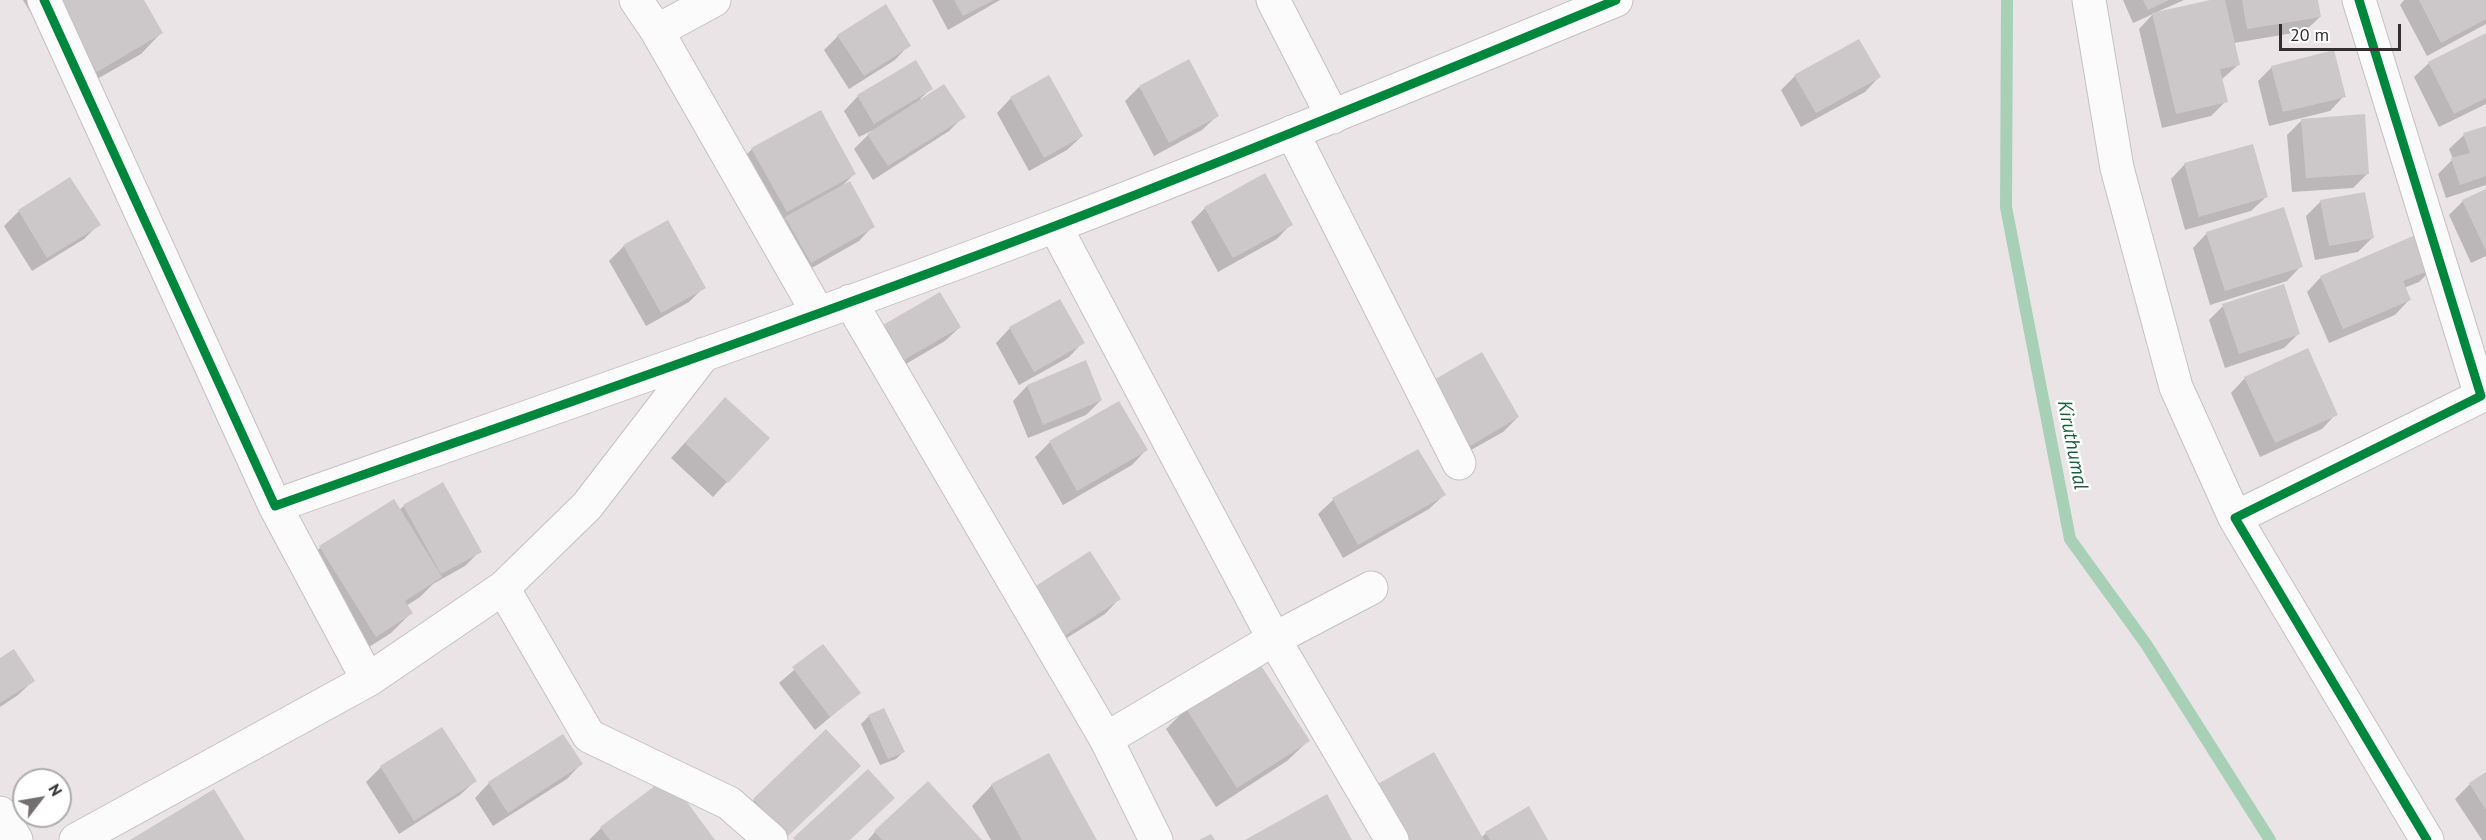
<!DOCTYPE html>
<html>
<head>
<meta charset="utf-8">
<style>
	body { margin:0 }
	#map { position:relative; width:2486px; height:840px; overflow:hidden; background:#eae4e7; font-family:"PT Sans",sans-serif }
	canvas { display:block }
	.north { position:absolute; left:12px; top:768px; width:60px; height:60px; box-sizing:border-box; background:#fff; border:2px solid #adacad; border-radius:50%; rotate:59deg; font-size:16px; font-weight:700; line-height:24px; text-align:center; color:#332f31 }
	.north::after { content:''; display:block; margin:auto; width:21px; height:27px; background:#736e71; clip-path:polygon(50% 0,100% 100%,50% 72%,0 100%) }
	.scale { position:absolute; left:2279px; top:24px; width:122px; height:27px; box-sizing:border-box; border:3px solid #332f31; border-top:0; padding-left:8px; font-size:18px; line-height:21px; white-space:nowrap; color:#332f31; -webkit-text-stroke:4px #fff; paint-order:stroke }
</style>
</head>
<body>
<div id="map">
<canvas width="2486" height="840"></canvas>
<div class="north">N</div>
<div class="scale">20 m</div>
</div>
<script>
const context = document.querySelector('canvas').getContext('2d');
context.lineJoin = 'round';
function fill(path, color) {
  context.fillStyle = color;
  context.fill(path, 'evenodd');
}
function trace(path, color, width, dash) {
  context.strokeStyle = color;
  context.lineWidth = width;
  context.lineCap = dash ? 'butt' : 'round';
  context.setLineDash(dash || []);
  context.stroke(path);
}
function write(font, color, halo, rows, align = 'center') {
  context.font = font + ' "PT Sans",sans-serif';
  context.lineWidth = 5;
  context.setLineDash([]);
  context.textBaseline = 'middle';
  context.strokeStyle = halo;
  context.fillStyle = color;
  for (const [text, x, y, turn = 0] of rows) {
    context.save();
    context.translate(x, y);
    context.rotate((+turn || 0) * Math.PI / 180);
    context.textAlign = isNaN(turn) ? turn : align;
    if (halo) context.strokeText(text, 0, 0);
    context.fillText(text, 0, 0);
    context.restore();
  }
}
fill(new Path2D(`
	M 23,0 L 142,0 L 161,33 L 141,54 L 76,91 Z
	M 932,0 L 1000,0 L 948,30 Z
	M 2123,0 L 2184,0 L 2157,12 L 2217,0 L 2317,0 L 2320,17 L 2305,31 L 2234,43 L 2239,64 L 2221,80 L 2226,101 L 2211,116 L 2162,128 L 2139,29 L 2153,14 L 2133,23 Z
	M 2404,0 L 2486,0 L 2486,24 L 2427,56 L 2400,5 Z
	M 2486,35 L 2486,104 L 2439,127 L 2414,77 L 2429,63 Z
	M 838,36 L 909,45 L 895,60 L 849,89 L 824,50 Z
	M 2272,67 L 2344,96 L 2330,111 L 2269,126 L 2258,81 Z
	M 1795,76 L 1879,77 L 1865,92 L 1801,127 L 1781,90 Z
	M 1139,87 L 1217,116 L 1202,130 L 1154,156 L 1125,101 Z
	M 931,89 L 920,99 L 964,116 L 949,131 L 873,180 L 854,149 L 873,130 L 859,137 L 844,111 L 858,96 Z
	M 1011,98 L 1082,136 L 1067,150 L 1029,171 L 997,113 Z
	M 2302,120 L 2368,173 L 2353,188 L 2292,192 L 2287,135 Z
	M 2486,127 L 2486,185 L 2446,198 L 2438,174 L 2453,159 L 2449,149 L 2464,135 Z
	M 752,149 L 854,174 L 842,186 L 873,226 L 859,241 L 796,277 L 772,233 L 787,218 L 772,225 L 738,163 Z
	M 2185,164 L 2266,197 L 2251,211 L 2185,230 L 2171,179 Z
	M 70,179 L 99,224 L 84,239 L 32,271 L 4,226 L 19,211 Z
	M 2486,191 L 2486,256 L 2471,263 L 2449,215 L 2463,201 Z
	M 2321,201 L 2373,237 L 2358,252 L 2315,260 L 2306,216 Z
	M 1205,208 L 1291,224 L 1277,239 L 1218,272 L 1191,222 Z
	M 2207,233 L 2301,266 L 2287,281 L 2210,305 L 2193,248 Z
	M 624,246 L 704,287 L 689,302 L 646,326 L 609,261 Z
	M 2433,268 L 2419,282 L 2404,288 L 2409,300 L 2395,315 L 2329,343 L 2307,292 L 2321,277 Z
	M 2223,306 L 2299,333 L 2284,348 L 2225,368 L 2209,320 Z
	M 960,327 L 945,341 L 882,378 L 863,344 Z
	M 1010,328 L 1083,342 L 1069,357 L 1019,385 L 996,343 Z
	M 2245,378 L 2336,414 L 2322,429 L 2260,457 L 2231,393 Z
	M 1027,386 L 1101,400 L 1086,415 L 1028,438 L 1013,401 Z
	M 1419,396 L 1518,417 L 1503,432 L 1455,459 Z
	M 1118,403 L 1146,450 L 1132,465 L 1063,505 L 1035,457 L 1050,442 Z
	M 711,414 L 727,482 L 713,497 L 671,458 Z
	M 1418,451 L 1444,495 L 1429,509 L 1343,558 L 1318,514 L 1333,500 Z
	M 393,501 L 399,510 L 404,506 L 480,551 L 465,566 L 433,584 L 420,597 L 406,606 L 411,613 L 391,633 L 355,656 L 299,568 L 320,548 Z
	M 1119,599 L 1105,614 L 1046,651 L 1017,605 Z
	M 822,646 L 859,693 L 815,730 L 779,683 Z
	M 0,660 L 33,681 L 18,695 L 0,707 Z
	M 1186,709 L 1308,741 L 1287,761 L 1216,807 L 1166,729 Z
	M 884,710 L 903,752 L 896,759 L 880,765 L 861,724 L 869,716 Z
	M 581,764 L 567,779 L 493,826 L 475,798 L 489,783 Z
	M 859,766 L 782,840 L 740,814 L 754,800 Z
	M 381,767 L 475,781 L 460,795 L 399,834 L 366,782 Z
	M 2486,774 L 2486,840 L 2482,840 L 2455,799 L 2470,784 Z
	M 928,783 L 980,840 L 868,840 L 875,832 Z
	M 992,785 L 1095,840 L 991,840 L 972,806 Z
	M 601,828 L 713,840 L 589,840 Z
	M 1486,833 L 1546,840 L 1375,840 L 1481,838 Z`), '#0003');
trace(new Path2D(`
	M 2007,0 L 2006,207 L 2070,539 L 2146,644 L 2270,840`), '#a7d0b7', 12);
fill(new Path2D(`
	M 55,0 L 144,0 L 163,33 L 97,72 Z
	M 954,0 L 994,0 L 963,16 Z
	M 2143,0 L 2169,0 L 2148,10 Z
	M 2210,0 L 2225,0 L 2240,65 L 2220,69 L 2228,102 L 2176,114 L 2152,13 Z
	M 2242,0 L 2318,0 L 2321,17 L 2247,29 Z
	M 2419,0 L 2486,0 L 2486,19 L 2441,43 Z
	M 886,4 L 911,46 L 864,76 L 837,35 Z
	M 2486,33 L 2486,98 L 2454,114 L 2428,62 Z
	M 1859,39 L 1881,77 L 1816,113 L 1794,75 Z
	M 2334,50 L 2346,97 L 2283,112 L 2271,66 Z
	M 1189,59 L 1219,116 L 1169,143 L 1139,86 Z
	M 916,60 L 933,89 L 874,124 L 857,95 Z
	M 1049,75 L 1083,136 L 1044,158 L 1010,97 Z
	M 944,84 L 966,117 L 888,166 L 867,134 Z
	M 821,110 L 856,174 L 787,212 L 751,148 Z
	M 2365,114 L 2369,174 L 2306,178 L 2301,119 Z
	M 2486,126 L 2486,176 L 2460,185 L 2451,158 L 2470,153 L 2463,133 Z
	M 2253,144 L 2268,197 L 2199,217 L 2184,163 Z
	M 1265,173 L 1293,225 L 1233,258 L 1204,207 Z
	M 70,177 L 101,225 L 47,258 L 18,210 Z
	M 850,181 L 875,227 L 811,263 L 785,217 Z
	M 2486,189 L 2486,251 L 2462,200 Z
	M 2365,192 L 2374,238 L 2329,246 L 2320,200 Z
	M 2284,207 L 2303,267 L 2225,291 L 2206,232 Z
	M 668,220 L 706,288 L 661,313 L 623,245 Z
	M 2420,233 L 2435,268 L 2403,281 L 2411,300 L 2343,329 L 2320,276 Z
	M 2284,284 L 2300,334 L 2239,354 L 2222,304 Z
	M 940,292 L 961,327 L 897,364 L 876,329 Z
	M 1060,299 L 1085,343 L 1034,372 L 1009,327 Z
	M 2308,348 L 2338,415 L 2275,443 L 2244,377 Z
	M 1482,352 L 1519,417 L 1470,446 L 1432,381 Z
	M 1086,360 L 1102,400 L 1043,425 L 1027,385 Z
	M 725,397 L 770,438 L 728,483 L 685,443 Z
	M 1119,401 L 1148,450 L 1077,491 L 1049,441 Z
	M 1418,449 L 1446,495 L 1358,545 L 1332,498 Z
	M 443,482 L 482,552 L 441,574 L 403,505 Z
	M 394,499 L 442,577 L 405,601 L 413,613 L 376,637 L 319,546 Z
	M 1090,551 L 1121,599 L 1061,638 L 1031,589 Z
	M 823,644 L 861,693 L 830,717 L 792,667 Z
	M 14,649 L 35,681 L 0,703 L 0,658 Z
	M 1258,661 L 1310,741 L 1237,788 L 1185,707 Z
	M 884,708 L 905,752 L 888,759 L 868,715 Z
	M 442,727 L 477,781 L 414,821 L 380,766 Z
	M 826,729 L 861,766 L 788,836 L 753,799 Z
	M 563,734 L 583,764 L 508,813 L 488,782 Z
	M 1434,752 L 1484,840 L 1407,840 L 1376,785 Z
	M 1049,753 L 1097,840 L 1022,840 L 991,784 Z
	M 868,769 L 895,798 L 850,840 L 795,840 L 793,838 Z
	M 2486,772 L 2486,810 L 2469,783 Z
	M 668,776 L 715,840 L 610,840 L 600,827 Z
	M 928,781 L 982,840 L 882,840 L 874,831 Z
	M 214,789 L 245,840 L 130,840 Z
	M 1327,794 L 1352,840 L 1245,840 Z
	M 1529,806 L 1548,840 L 1490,840 L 1485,832 Z
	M 1211,834 L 1215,840 L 1199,840 Z`), '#ccc8ca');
const street = new Path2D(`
	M 44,0 L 275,506 C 535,414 797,324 1055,226 C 1243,154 1430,77 1616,0
	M 636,0 L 657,31
	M 714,0 L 657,31 L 818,313
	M 1273,0 L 1333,117
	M 2089,0 L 2117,168 L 2176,387 L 2235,518
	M 2359,0 L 2481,396 L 2235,518 L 2427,840
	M 1292,132 L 1459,463
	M 1055,226 L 1274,639 L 1392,840
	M 850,301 L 1106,739 L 1156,840
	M 503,588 L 589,736 L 729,803 L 771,840
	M 368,680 L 503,588 L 587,506 L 704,354
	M 1106,739 L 1274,639 L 1371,588
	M 76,840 L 368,680 L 275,506`);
const secondary = new Path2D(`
	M 0,813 L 16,840`);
trace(street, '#c5c1c3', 35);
trace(secondary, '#c5c1c3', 35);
trace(street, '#fcfbfb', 33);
trace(secondary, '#fcfbfb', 33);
trace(new Path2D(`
	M 44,0 L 275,506 C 535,414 797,324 1055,226 C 1243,154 1430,77 1616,0
	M 2359,0 L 2481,396 L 2235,518 L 2427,840`), '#00873e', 9);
write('italic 20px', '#185f3c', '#fff', [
	["Kiruthumal",2072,445,79]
]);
</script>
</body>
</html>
